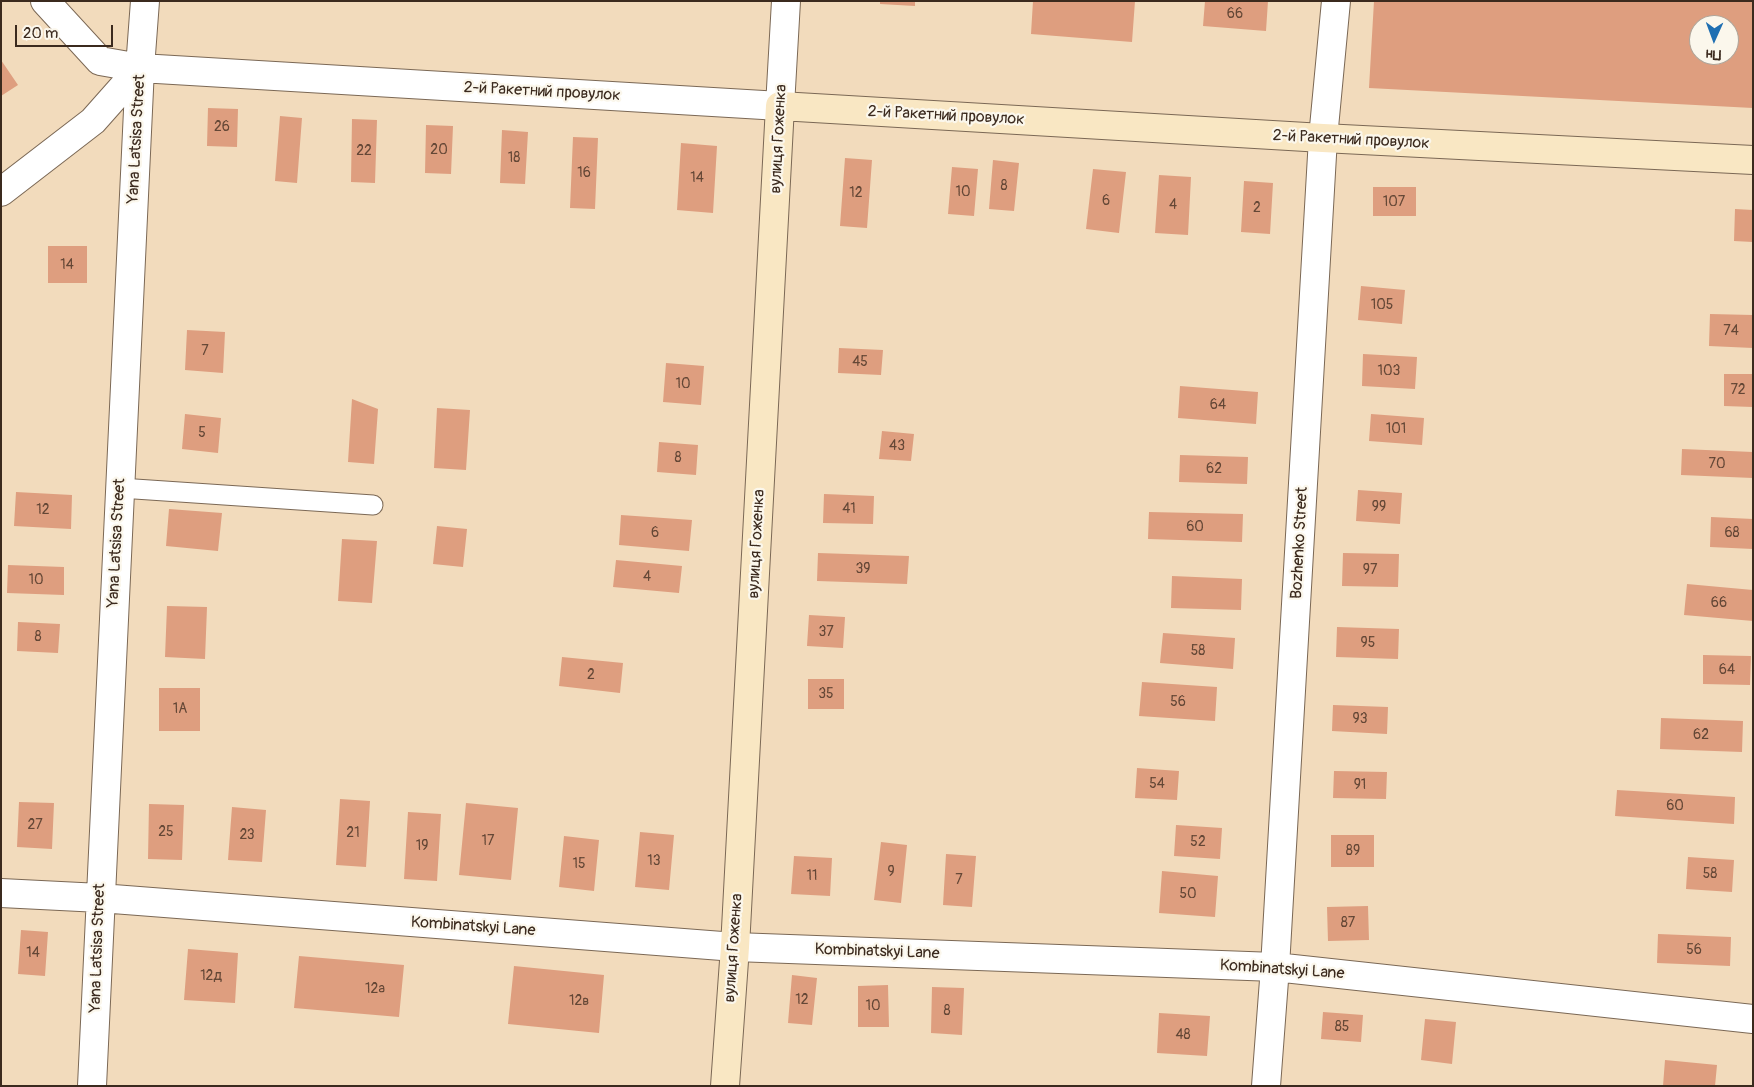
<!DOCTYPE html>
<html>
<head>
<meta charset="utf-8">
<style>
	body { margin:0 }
	#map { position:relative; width:1754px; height:1087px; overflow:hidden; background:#f2dbbc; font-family:Pangolin,sans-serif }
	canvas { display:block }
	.frame { position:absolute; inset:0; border:2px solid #3b2a1e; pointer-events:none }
	.north { position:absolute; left:1689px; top:15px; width:50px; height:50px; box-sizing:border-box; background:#fbf7ec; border:1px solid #aea59a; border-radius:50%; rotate:182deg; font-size:14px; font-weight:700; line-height:20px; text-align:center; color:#3b2a1e }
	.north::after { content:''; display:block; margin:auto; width:18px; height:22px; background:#1f6fb2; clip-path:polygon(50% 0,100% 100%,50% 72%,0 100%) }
	.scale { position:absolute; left:15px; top:25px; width:98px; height:22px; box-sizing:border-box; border:2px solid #3b2a1e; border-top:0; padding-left:6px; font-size:15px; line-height:18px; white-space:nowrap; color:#3b2a1e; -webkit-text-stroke:4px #fbf7ec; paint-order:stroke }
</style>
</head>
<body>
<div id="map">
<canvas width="1754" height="1087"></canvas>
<div class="frame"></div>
<div class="north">Пн</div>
<div class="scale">20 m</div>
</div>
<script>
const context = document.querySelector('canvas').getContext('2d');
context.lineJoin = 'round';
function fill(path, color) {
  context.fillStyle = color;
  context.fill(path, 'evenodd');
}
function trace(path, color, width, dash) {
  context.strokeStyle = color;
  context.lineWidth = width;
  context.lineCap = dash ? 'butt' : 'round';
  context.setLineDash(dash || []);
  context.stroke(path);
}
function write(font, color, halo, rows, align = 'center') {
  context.font = font + ' Pangolin,sans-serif';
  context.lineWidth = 4.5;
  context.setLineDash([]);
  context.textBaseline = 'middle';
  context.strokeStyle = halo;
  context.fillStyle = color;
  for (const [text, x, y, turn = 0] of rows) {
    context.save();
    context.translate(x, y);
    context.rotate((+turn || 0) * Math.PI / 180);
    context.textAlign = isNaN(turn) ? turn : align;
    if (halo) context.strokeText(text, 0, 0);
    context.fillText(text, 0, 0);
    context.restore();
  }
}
fill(new Path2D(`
	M 880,1 L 915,1 L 915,6 L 880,4 Z
	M 1033,1 L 1135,1 L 1132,42 L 1031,34 Z
	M 1205,1 L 1268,1 L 1266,31 L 1203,26 Z
	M 1374,1 L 1753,1 L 1753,108 L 1369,88 ZM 1699,25 L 1729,25 L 1729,55 L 1699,55 Z
	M 1,60 L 18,85 L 1,96 Z
	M 208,108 L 238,109 L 237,147 L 207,146 Z
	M 280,116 L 302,118 L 297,183 L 275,181 Z
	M 352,119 L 377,120 L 375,183 L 351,182 Z
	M 426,125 L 453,126 L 451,174 L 425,173 Z
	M 502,130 L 528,132 L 525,184 L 500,183 Z
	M 573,137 L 598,138 L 595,209 L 570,208 Z
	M 681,143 L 717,146 L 713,213 L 677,210 Z
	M 845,158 L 872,160 L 867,228 L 840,226 Z
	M 993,160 L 1019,163 L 1014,211 L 989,209 Z
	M 952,167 L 978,169 L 974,216 L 948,214 Z
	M 1093,169 L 1126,172 L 1119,233 L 1086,229 Z
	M 1159,175 L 1191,177 L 1188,235 L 1155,233 Z
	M 1244,181 L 1273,183 L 1270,234 L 1241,232 Z
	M 1373,187 L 1416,187 L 1416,216 L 1373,216 Z
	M 1735,209 L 1753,210 L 1753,242 L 1734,241 Z
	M 48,246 L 87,246 L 87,283 L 48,283 Z
	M 1361,286 L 1405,290 L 1402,324 L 1358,320 Z
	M 1710,314 L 1753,315 L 1753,348 L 1709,346 Z
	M 187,330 L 225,332 L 223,373 L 185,370 Z
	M 839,348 L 883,350 L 881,375 L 838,373 Z
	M 1363,354 L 1417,357 L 1415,389 L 1362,386 Z
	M 666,363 L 704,366 L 701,405 L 663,402 Z
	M 1724,374 L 1753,374 L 1753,407 L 1724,406 Z
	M 1180,386 L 1258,392 L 1256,424 L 1178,418 Z
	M 352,399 L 378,409 L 374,464 L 348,462 Z
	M 437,408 L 470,410 L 466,470 L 434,468 Z
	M 185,414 L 221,418 L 218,453 L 182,449 Z
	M 1371,414 L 1424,418 L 1422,445 L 1369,441 Z
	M 882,431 L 914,434 L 911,461 L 879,459 Z
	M 659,442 L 698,445 L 696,475 L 657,472 Z
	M 1682,449 L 1753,452 L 1753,478 L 1681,475 Z
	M 1180,455 L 1248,457 L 1247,484 L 1179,482 Z
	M 1358,490 L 1402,493 L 1400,524 L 1356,521 Z
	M 16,492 L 72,495 L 71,529 L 14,526 Z
	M 824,494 L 874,496 L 873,524 L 823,523 Z
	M 169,509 L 222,513 L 218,551 L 166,546 Z
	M 1149,512 L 1243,514 L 1242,542 L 1148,539 Z
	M 621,515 L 692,520 L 689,551 L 619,545 Z
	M 1711,517 L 1753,519 L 1753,549 L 1710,547 Z
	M 437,526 L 467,529 L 463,567 L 433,564 Z
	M 342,539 L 377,541 L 372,603 L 338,601 Z
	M 818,553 L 909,556 L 907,584 L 817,581 Z
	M 1343,553 L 1399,554 L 1398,587 L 1342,586 Z
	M 616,560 L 682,566 L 679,593 L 613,587 Z
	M 8,565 L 64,567 L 64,595 L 7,593 Z
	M 1172,576 L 1242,579 L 1241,610 L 1171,608 Z
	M 1687,584 L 1753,590 L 1753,621 L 1684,615 Z
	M 167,606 L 207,607 L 205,659 L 165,657 Z
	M 809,615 L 845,617 L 843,648 L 807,646 Z
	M 18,622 L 60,624 L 58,653 L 17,651 Z
	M 1337,627 L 1399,629 L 1398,659 L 1336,657 Z
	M 1163,633 L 1235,638 L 1233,669 L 1160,663 Z
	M 1703,655 L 1751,656 L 1750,685 L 1703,684 Z
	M 562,657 L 623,663 L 620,693 L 559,686 Z
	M 808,679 L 844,679 L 844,709 L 808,709 Z
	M 1142,682 L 1217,687 L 1215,721 L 1139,716 Z
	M 159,688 L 200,688 L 200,731 L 159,731 Z
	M 1333,705 L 1388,707 L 1387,734 L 1332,731 Z
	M 1661,718 L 1743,721 L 1742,752 L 1660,749 Z
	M 1137,768 L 1179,771 L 1177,800 L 1135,798 Z
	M 1334,771 L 1387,772 L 1386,799 L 1333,798 Z
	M 1617,790 L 1735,797 L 1734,824 L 1615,816 Z
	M 340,799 L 370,801 L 366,867 L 336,865 Z
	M 19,802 L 54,803 L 52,849 L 17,847 Z
	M 466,803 L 518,808 L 511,880 L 459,875 Z
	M 149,804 L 184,805 L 182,860 L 148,859 Z
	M 232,807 L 266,810 L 262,862 L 228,860 Z
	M 408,812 L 441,814 L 437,881 L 404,879 Z
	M 1176,825 L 1222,828 L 1220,859 L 1174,856 Z
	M 640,832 L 674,835 L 669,890 L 635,887 Z
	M 1331,835 L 1374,835 L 1374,867 L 1331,867 Z
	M 564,836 L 599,840 L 594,891 L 559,887 Z
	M 881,842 L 907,845 L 901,903 L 874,900 Z
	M 946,854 L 976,856 L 972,907 L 943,905 Z
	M 794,856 L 832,858 L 830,896 L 791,894 Z
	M 1688,857 L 1734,860 L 1732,892 L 1686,889 Z
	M 1162,871 L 1218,876 L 1215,917 L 1159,913 Z
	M 1368,906 L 1369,940 L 1328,941 L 1327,907 Z
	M 21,930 L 48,932 L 45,976 L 18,974 Z
	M 1658,934 L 1731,937 L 1730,966 L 1657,963 Z
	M 188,949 L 238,953 L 235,1003 L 184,1000 Z
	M 299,956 L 404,965 L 399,1017 L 294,1008 Z
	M 514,966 L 604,975 L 599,1033 L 508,1024 Z
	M 792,975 L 817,978 L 812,1025 L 788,1023 Z
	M 888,985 L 889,1027 L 858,1027 L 858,986 Z
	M 932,987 L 964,988 L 962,1035 L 931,1033 Z
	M 1323,1012 L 1363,1015 L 1361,1042 L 1321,1039 Z
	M 1159,1013 L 1210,1016 L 1207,1056 L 1157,1053 Z
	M 1425,1019 L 1456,1022 L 1452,1064 L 1421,1060 Z
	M 1665,1060 L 1717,1065 L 1715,1086 L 1663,1086 Z`), '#de9e7f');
const lane = new Path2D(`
	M 120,488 L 373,505`);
const street = new Path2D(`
	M 45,1 L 100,61 L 140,68 L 780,106 L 786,1
	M 1,192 L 93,121 L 140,68
	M 1,893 L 100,898 L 735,947 L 1275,967 L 1753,1019
	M 92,1086 L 140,68 L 145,1
	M 1266,1086 L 1275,967 L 1323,138 L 1336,1`);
const secondary = new Path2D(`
	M 725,1086 L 735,947 L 780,106 L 1323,138 L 1753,160`);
trace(lane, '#7b6855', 21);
trace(street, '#7b6855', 30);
trace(secondary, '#7b6855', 30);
trace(lane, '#fff', 19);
trace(street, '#fff', 28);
trace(secondary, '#f9e7c3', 28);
write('14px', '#644736', null, [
	["66",1235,14],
	["26",222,127],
	["20",439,150],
	["22",364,151],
	["18",514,158],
	["16",584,173],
	["14",697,178],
	["8",1004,186],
	["10",963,192],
	["12",856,193],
	["6",1106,201],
	["107",1394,202],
	["4",1173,205],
	["2",1257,208],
	["14",67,265],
	["105",1382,305],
	["74",1731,331],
	["7",205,351],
	["45",860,362],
	["103",1389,371],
	["10",683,384],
	["72",1738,390],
	["64",1218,405],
	["101",1396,429],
	["5",202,433],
	["43",897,446],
	["8",678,458],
	["70",1717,464],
	["62",1214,469],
	["99",1379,507],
	["41",849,509],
	["12",43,510],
	["60",1195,527],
	["6",655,533],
	["68",1732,533],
	["39",863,569],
	["97",1370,570],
	["4",647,577],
	["10",36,580],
	["66",1719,603],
	["37",826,632],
	["8",38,637],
	["95",1368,643],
	["58",1198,651],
	["64",1727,670],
	["2",591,675],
	["35",826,694],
	["56",1178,702],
	["1А",180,709],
	["93",1360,719],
	["62",1701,735],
	["54",1157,784],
	["91",1360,785],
	["60",1675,806],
	["27",35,825],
	["25",166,832],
	["21",353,833],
	["23",247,835],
	["17",488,841],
	["52",1198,842],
	["19",422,846],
	["89",1353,851],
	["13",654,861],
	["15",579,864],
	["9",891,872],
	["58",1710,874],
	["11",812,876],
	["7",959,880],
	["50",1188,894],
	["87",1348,923],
	["56",1694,950],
	["14",33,953],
	["12д",211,976],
	["12а",375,989],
	["12",802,1000],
	["12в",579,1001],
	["10",873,1006],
	["8",947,1011],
	["85",1342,1027],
	["48",1183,1035]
]);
write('16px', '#3b2a1e', '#fbf7ec', [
	["2-й Ракетний провулок",542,92,3],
	["2-й Ракетний провулок",946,116,3],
	["Yana Latsisa Street",137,139,-87],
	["вулиця Гоженка",779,139,-87],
	["2-й Ракетний провулок",1351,140,3],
	["Yana Latsisa Street",117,543,-87],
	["Bozhenko Street",1300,543,-87],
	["вулиця Гоженка",757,544,-87],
	["Kombinatskyi Lane",473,927,4],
	["Yana Latsisa Street",98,948,-88],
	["вулиця Гоженка",734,948,-86],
	["Kombinatskyi Lane",877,952,2],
	["Kombinatskyi Lane",1282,970,4]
]);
</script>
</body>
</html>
